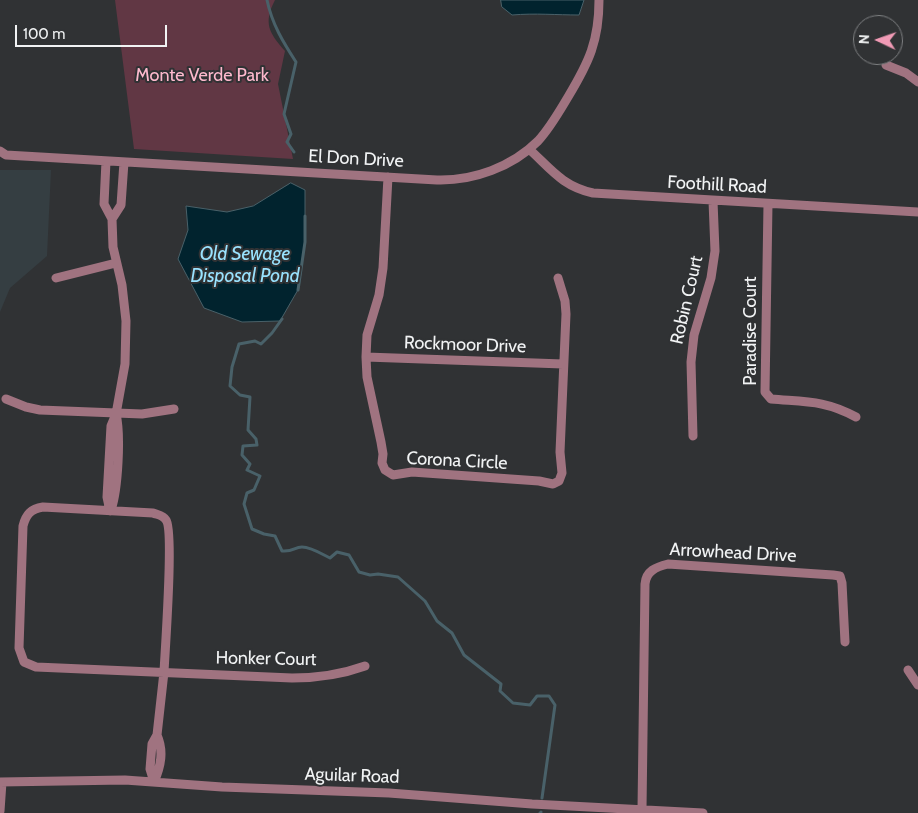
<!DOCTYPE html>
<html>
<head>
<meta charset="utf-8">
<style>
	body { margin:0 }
	#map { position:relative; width:918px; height:813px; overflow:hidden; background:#303234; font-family:Cabin,sans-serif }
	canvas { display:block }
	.north { position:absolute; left:853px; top:15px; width:50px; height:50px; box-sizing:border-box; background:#303234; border:1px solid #7d7f81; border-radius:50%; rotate:273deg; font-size:14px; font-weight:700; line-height:20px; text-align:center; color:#f1f3f4 }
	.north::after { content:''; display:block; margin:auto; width:18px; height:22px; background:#f09ab5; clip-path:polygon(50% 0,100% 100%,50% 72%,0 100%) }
	.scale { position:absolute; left:15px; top:25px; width:152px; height:22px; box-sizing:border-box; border:2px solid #f1f3f4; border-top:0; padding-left:6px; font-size:15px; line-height:18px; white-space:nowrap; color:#f1f3f4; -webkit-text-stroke:4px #303234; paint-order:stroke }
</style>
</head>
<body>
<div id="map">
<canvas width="918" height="813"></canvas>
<div class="north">N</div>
<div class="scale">100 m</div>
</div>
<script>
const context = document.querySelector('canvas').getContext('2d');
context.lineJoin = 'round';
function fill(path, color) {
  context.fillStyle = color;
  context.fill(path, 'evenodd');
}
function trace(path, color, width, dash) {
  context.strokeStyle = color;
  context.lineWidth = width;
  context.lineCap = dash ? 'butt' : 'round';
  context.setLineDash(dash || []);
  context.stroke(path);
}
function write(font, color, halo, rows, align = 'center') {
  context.font = font + ' Cabin,sans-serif';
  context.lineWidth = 4;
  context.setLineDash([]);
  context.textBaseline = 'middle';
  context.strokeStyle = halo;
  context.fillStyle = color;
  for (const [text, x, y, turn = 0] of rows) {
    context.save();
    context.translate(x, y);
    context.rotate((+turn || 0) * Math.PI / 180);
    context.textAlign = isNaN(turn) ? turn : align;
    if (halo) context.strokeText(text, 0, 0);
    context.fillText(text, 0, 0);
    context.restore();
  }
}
fill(new Path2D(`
	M 0,170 L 51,170 L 47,256 L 10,288 L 0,312 Z`), '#353e42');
fill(new Path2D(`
	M 115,0 L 275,0 C 263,23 269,33 285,51 L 278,84 L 293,159 L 134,149 Z`), '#613744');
const water = new Path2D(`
	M 501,0 L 584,0 L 579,15 C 557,15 535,13 512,15 L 502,7 Z
	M 291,183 L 305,190 L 305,242 L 299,288 L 280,321 L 242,322 L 204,308 L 178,259 L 188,230 L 186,206 L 227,212 L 253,206 Z`);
fill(water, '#01232e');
trace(water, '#496169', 1);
trace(new Path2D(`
	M 267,0 C 272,24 283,42 296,62 L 284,114 L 291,134 L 287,142 L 294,152
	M 298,290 L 305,242 L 305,216
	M 282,319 L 272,333 L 261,344 L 255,341 L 239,344 L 232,367 L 230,386 L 240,395 L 250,397 L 248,430 L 256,439 L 257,445 L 243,446 L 242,455 L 250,464 L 247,470 L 260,476 L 254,490 L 247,493 L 244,504 L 252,529 L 264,534 L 275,536 L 282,551 C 294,552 294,547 302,547 C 311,547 322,554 330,558 L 337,552 L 349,555 L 359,572 L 370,575 L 378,574 L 398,577 L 425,601 L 437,621 L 452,633 L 464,655 L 501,684 L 500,691 L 513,703 L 530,705 L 537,696 L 549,696 L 555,705 L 542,798
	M 540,813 L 541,812`), '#496169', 3);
trace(new Path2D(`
	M 886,65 L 906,73 L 918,82
	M 529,149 C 551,169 562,186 593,193 L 918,212
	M 0,151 L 6,155 L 437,180 C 473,181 512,167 538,141 C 550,128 559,112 568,97 C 589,62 599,41 599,0
	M 106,161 L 104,204 L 112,219 L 113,247 L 122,285 L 126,321 L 125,364 L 116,414 L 111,426 L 107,497 L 110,511
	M 388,177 L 383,268 L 379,295 L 367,335 L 366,357 L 367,377 L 381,442 L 383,454 L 382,463 L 385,470 L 393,475 L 412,472 L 539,481 L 553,484 L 559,481 L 562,473 L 560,452 L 566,314 L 565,301 L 558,278
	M 768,204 L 765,392 L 771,399 C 805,402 825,400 856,417
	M 112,219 L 121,205 L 124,162
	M 56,278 L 116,263
	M 366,357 L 563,364
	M 6,399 L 26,407 L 40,410 L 142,414 L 174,409
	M 693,436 L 691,362 L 694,335 L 711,278 L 715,251 L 713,201
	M 111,510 C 118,490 121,435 116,414
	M 908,670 L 918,685
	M 0,782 L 125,780 L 222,787 L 389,793 L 532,804 L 703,813
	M 154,782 L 150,769 L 152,744 L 157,735 L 164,672 C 165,651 174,530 166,520 C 163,515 158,515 153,513 L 43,507 C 31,509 26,514 23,526 L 19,648 L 24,662 L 36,667 C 122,670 207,674 292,678 C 318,678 340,675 365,666
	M 154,782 C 161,766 164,751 157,735
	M 642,809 L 645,584 C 646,571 656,567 668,564 L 833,575 L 840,576 L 842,583 L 845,642
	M 0,811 L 2,782`), '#a07380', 9);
write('18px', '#fdb9cd', '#303234', [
	["Monte Verde Park",202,76]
]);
write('18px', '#f1f3f4', '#303234', [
	["El Don Drive",356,159,3],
	["Foothill Road",717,185,3],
	["Robin Court",687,300,-77],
	["Paradise Court",751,331,-90],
	["Rockmoor Drive",465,345,2],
	["Corona Circle",457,461,3],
	["Arrowhead Drive",733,553,3],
	["Honker Court",266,659,1],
	["Aguilar Road",352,776,2]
]);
write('italic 19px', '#99e2fe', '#303234', [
	["Old Sewage",245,254],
	["Disposal Pond",245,276]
]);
</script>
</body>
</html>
